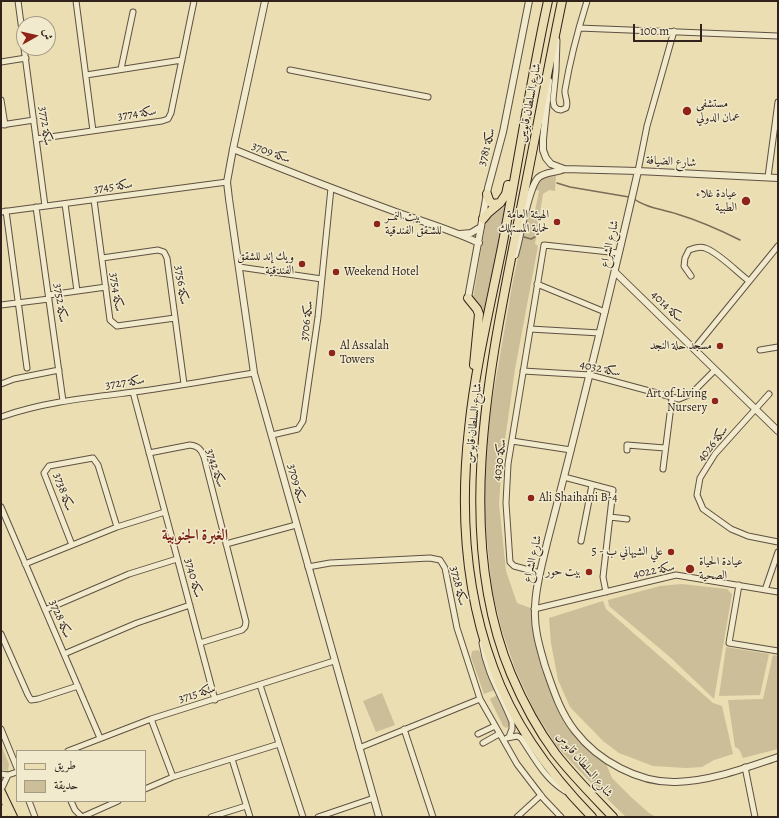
<!DOCTYPE html>
<html>
<head>
<meta charset="utf-8">
<style>
	body { margin:0 }
	#map { position:relative; width:779px; height:818px; overflow:hidden; background:#eadeb2; font-family:Alegreya,Amiri,serif }
	canvas { display:block }
	.frame { position:absolute; inset:0; border:2px solid #31221c; pointer-events:none }
	.legend { position:absolute; left:16px; top:750px; width:130px; height:52px; box-sizing:border-box; background:#f1eacd; border:1px solid #a49a86; margin:0; padding:5px 7px; list-style:none; font-size:12px; color:#31221c }
	.legend li { display:flex; align-items:center; gap:8px; height:20px }
	.legend b { width:20px; border:1px solid #a49a86 }
	.north { position:absolute; left:16px; top:16px; width:40px; height:40px; box-sizing:border-box; background:#f1eacd; border:1px solid #a49a86; border-radius:50%; rotate:82deg; font-size:11px; font-weight:700; line-height:16px; text-align:center; color:#31221c }
	.north::after { content:''; display:block; margin:auto; width:14px; height:18px; background:#8f2418; clip-path:polygon(50% 0,100% 100%,50% 72%,0 100%) }
	.scale { position:absolute; left:633px; top:24px; width:69px; height:18px; box-sizing:border-box; border:2px solid #31221c; border-top:0; padding-left:5px; font-size:12px; line-height:14px; white-space:nowrap; color:#31221c; -webkit-text-stroke:3px #f1eacd; paint-order:stroke }
</style>
</head>
<body>
<div id="map">
<canvas width="779" height="818"></canvas>
<div class="frame"></div>
<ul class="legend">
<li><b style="height:5px;background:#eadeb2"></b>طريق</li>
<li><b style="height:11px;background:#cbbe98"></b>حديقة</li>
</ul>
<div class="north">ش</div>
<div class="scale">100 m</div>
</div>
<script>
const context = document.querySelector('canvas').getContext('2d');
context.lineJoin = 'round';
function fill(path, color) {
  context.fillStyle = color;
  context.fill(path, 'evenodd');
}
function trace(path, color, width, dash) {
  context.strokeStyle = color;
  context.lineWidth = width;
  context.lineCap = dash ? 'butt' : 'round';
  context.setLineDash(dash || []);
  context.stroke(path);
}
function write(font, color, halo, rows, align = 'center') {
  context.font = font + ' Alegreya,Amiri,serif';
  context.lineWidth = 3;
  context.setLineDash([]);
  context.textBaseline = 'middle';
  context.strokeStyle = halo;
  context.fillStyle = color;
  for (const [text, x, y, turn = 0] of rows) {
    context.save();
    context.translate(x, y);
    context.rotate((+turn || 0) * Math.PI / 180);
    context.textAlign = isNaN(turn) ? turn : align;
    if (halo) context.strokeText(text, 0, 0);
    context.fillText(text, 0, 0);
    context.restore();
  }
}
fill(new Path2D(`
	M 556,173 L 555,191 L 549,190 L 543,194 L 535,244 L 538,246 L 515,369 L 502,461 L 499,504 L 506,571 L 517,603 L 533,609 L 533,624 L 566,720 L 604,759 L 612,778 L 631,797 L 649,813 L 656,817 L 626,817 L 591,783 L 558,748 L 535,712 L 516,671 L 502,631 L 492,590 L 483,499 L 488,425 L 512,286 L 528,210 L 535,211 L 539,191 L 533,188 C 540,177 544,176 556,173 Z
	M 506,205 L 485,315 L 473,298 L 486,221 Z
	M 682,584 L 727,589 L 732,594 L 714,699 L 670,657 L 609,606 L 608,600 L 660,586 Z
	M 603,601 L 606,609 L 713,703 L 722,706 L 733,754 L 714,760 L 702,767 L 686,768 L 653,766 L 619,753 L 603,741 L 570,707 L 558,680 L 551,643 L 549,618 Z
	M 726,647 L 769,654 L 760,695 L 719,696 Z
	M 479,650 L 495,690 L 484,694 L 471,657 L 472,651 Z
	M 773,655 L 778,656 L 778,749 L 743,758 L 739,749 L 735,747 L 728,700 L 763,699 Z
	M 382,693 L 395,725 L 376,732 L 363,701 Z
	M 497,695 L 509,721 L 509,726 L 506,728 L 503,726 L 490,699 Z
	M 1,745 L 9,764 L 8,771 L 1,769 Z`), '#cbbe98');
trace(new Path2D(`
	M 557,183 L 570,187 L 629,197
	M 634,199 C 646,208 662,209 677,214 C 700,221 718,229 740,240
	M 524,237 L 531,239 L 535,237`), '#7a6c57', 1.5);
const minor = new Path2D(`
	M 18,1 L 24,46
	M 76,1 L 93,131
	M 579,28 L 778,36
	M 557,40 L 556,71 L 553,100 L 554,106 L 557,109 L 561,110 L 566,108 C 569,101 564,96 565,90 C 570,60 578,30 587,1
	M 24,48 L 45,206
	M 1,62 L 26,58
	M 121,69 L 133,12
	M 290,70 L 428,97
	M 86,75 L 182,60
	M 1,100 L 5,125
	M 1,125 L 34,120
	M 36,139 L 162,121 L 168,119 L 171,113 L 194,1
	M 638,171 L 647,126 L 674,31
	M 768,177 L 778,102
	M 94,200 L 110,320 L 117,326 L 175,318
	M 65,204 L 77,291
	M 36,207 L 63,401
	M 6,211 L 27,368
	M 1,212 L 227,182
	M 102,258 L 158,250 L 164,252 L 167,258 L 184,384
	M 239,267 L 322,279
	M 691,276 L 684,266 L 685,258 L 689,250 C 694,248 700,246 705,248 C 718,252 738,273 749,281
	M 537,284 L 605,312
	M 49,295 L 106,287
	M 1,305 L 49,299
	M 530,329 L 600,333
	M 694,349 L 778,246
	M 760,350 L 778,347
	M 523,371 L 590,375 L 679,399 L 691,394 L 715,370
	M 1,384 L 14,379 L 59,370
	M 133,392 L 215,700
	M 769,394 L 715,454 L 700,478 L 697,495 L 703,509 L 731,529 L 748,536 L 778,542
	M 1,417 C 46,401 95,397 142,391 C 179,386 216,379 254,373
	M 272,435 L 298,429 L 303,421 L 318,317 L 331,188
	M 512,441 L 571,450
	M 627,450 L 627,445 L 665,448
	M 149,453 L 190,445 C 198,446 201,449 204,457 L 246,622 L 245,627 L 242,630 L 200,643
	M 663,469 L 672,398
	M 564,477 L 613,490 L 603,577 L 606,592
	M 1,507 L 100,738
	M 610,517 L 627,519
	M 581,541 L 592,485
	M 226,544 L 296,525
	M 72,545 L 44,473 L 49,466 L 93,458 L 98,465 L 117,527
	M 25,564 L 117,527 L 165,512
	M 308,567 L 330,563 L 430,558 L 440,560 L 445,568 L 457,628 L 480,699 L 517,764 L 543,798 L 561,817
	M 540,573 L 514,566 L 510,562 L 506,503 L 508,464 L 544,245 L 619,253
	M 739,585 L 729,643 L 778,651
	M 765,590 L 778,552
	M 534,609 L 676,575 L 778,592
	M 45,610 L 129,574 L 177,559
	M 1,634 L 28,695 L 31,700 L 38,699 L 78,686
	M 482,643 C 487,675 501,694 512,722 L 512,729 L 509,737
	M 64,654 L 137,623 L 190,605
	M 260,685 L 303,817
	M 151,719 L 173,777
	M 1,729 L 17,768
	M 404,729 L 433,817
	M 478,734 L 495,726
	M 507,738 L 517,736 L 521,738 C 534,757 544,778 565,791
	M 483,743 L 499,734
	M 359,748 L 480,699
	M 68,751 L 151,719 L 334,661
	M 232,759 L 250,817
	M 745,767 L 755,817
	M 1,774 L 8,775 L 17,772
	M 145,789 L 173,777 L 279,744
	M 1,790 L 8,775
	M 29,801 L 35,817
	M 71,801 L 75,810 L 82,817
	M 82,817 L 118,801
	M 211,817 L 246,806
	M 318,817 L 374,798
	M 517,817 L 541,795`);
const tertiary = new Path2D(`
	M 265,1 L 233,149 L 227,182 L 229,199 L 254,373 L 379,817
	M 549,81 L 543,139 L 543,150 L 546,158 L 551,164 L 564,169 L 638,171 L 778,178
	M 233,149 C 287,171 341,192 396,212 C 424,222 452,230 479,243
	M 638,171 C 616,268 592,365 568,461 C 561,488 554,516 547,543 C 542,565 535,588 535,610 C 534,630 540,648 545,666 C 553,689 560,712 575,731 C 598,761 639,783 676,782 C 711,781 745,768 778,757
	M 460,234 L 471,233 L 481,227
	M 515,255 C 520,239 528,188 538,178 C 544,172 555,173 564,169
	M 615,272 L 778,431
	M 468,298 L 488,188 L 503,132 L 529,1`);
const primary = new Path2D(`
	M 1,792 L 13,817
	M 1,809 L 4,817`);
const trunk = new Path2D(`
	M 548,1 C 530,83 518,165 502,247 C 490,307 475,368 469,429 C 460,509 465,591 493,667 C 513,723 550,774 592,817
	M 562,1 C 547,73 534,145 519,218 C 491,361 452,533 511,674 C 522,700 538,730 555,753 C 573,776 593,796 613,817
	M 487,194 L 489,200 L 492,204 L 500,203 L 506,194 L 508,185
	M 483,219 L 488,213 L 500,203
	M 468,298 L 477,309 L 479,314 L 474,365`);
trace(minor, '#5f5142', 7);
trace(tertiary, '#5f5142', 8);
trace(primary, '#31221c', 10);
trace(trunk, '#31221c', 10);
trace(minor, '#f1eacd', 5);
trace(tertiary, '#f1eacd', 6);
trace(primary, '#eadeb2', 8);
trace(trunk, '#eadeb2', 8);
for (const [x, y, r, color] of [
	[687,111,5,"#8f2418"],
	[746,201,5,"#8f2418"],
	[557,222,4,"#8f2418"],
	[377,224,4,"#8f2418"],
	[302,264,4,"#8f2418"],
	[336,272,4,"#8f2418"],
	[720,346,4,"#8f2418"],
	[332,353,4,"#8f2418"],
	[715,401,4,"#8f2418"],
	[531,498,4,"#8f2418"],
	[671,552,4,"#8f2418"],
	[690,569,5,"#8f2418"],
	[589,572,4,"#8f2418"]
]) {
  const dot = new Path2D();
  dot.arc(x, y, r, 0, 2 * Math.PI);
  context.fillStyle = color;
  context.fill(dot);
  trace(dot, '#f1eacd', 1.5);
}
write('12px', '#31221c', '#f1eacd', [
	["شارع السلطان قابوس",530,103,-79],
	["سكة 3774",137,114,-8],
	["سكة 3772",45,126,82],
	["سكة 3781",487,147,-75],
	["سكة 3709",271,153,21],
	["شارع الضيافة",671,162,3],
	["سكة 3745",113,187,-8],
	["شارع الشراع",610,244,-77],
	["سكة 3756",181,285,82],
	["سكة 3754",116,292,82],
	["سكة 3752",60,303,82],
	["سكة 4014",667,307,44],
	["سكة 3706",307,321,-83],
	["سكة 4032",600,369,12],
	["سكة 3727",125,383,-8],
	["شارع السلطان قابوس",474,423,-84],
	["سكة 4026",713,444,-52],
	["سكة 4030",500,460,-83],
	["سكة 3742",215,468,72],
	["سكة 3709",296,484,75],
	["سكة 3738",63,492,71],
	["شارع الشراع",533,559,-77],
	["سكة 4022",654,571,-11],
	["سكة 3740",193,578,75],
	["سكة 3728",458,586,77],
	["سكة 3728",60,619,67],
	["سكة 3715",197,694,-17],
	["شارع السلطان قابوس",584,765,50]
]);
write('12px', '#31221c', '#f1eacd', [
	["مستشفى",696,104,"left"],
	["عمان الدولي",696,118,"left"],
	["عيادة غلاء",737,194],
	["الطبية",737,208],
	["الهيئة العامة",549,215],
	["لحماية المستهلك",549,229],
	["بيت النمــر",385,217,"left"],
	["للشـقق الفندقية",385,231,"left"],
	["ويك إند للشقق",294,257],
	["الفندقية",294,271],
	["Weekend Hotel",344,272,"left"],
	["Al Assalah",340,346,"left"],
	["Towers",340,360,"left"],
	["مسجد حلة النجد",712,346],
	["Art of Living",707,394],
	["Nursery",707,408],
	["Ali Shaihani B-4",539,498,"left"],
	["علي الشيهاني ب - 5",663,552],
	["عيادة الحياة",699,562,"left"],
	["الصحية",699,576,"left"],
	["بيت حور",581,572]
], 'right');
write('bold 16px', '#7a1f14', '#f1eacd', [
	["الغبرة الجنوبية",195,536]
]);
</script>
</body>
</html>
